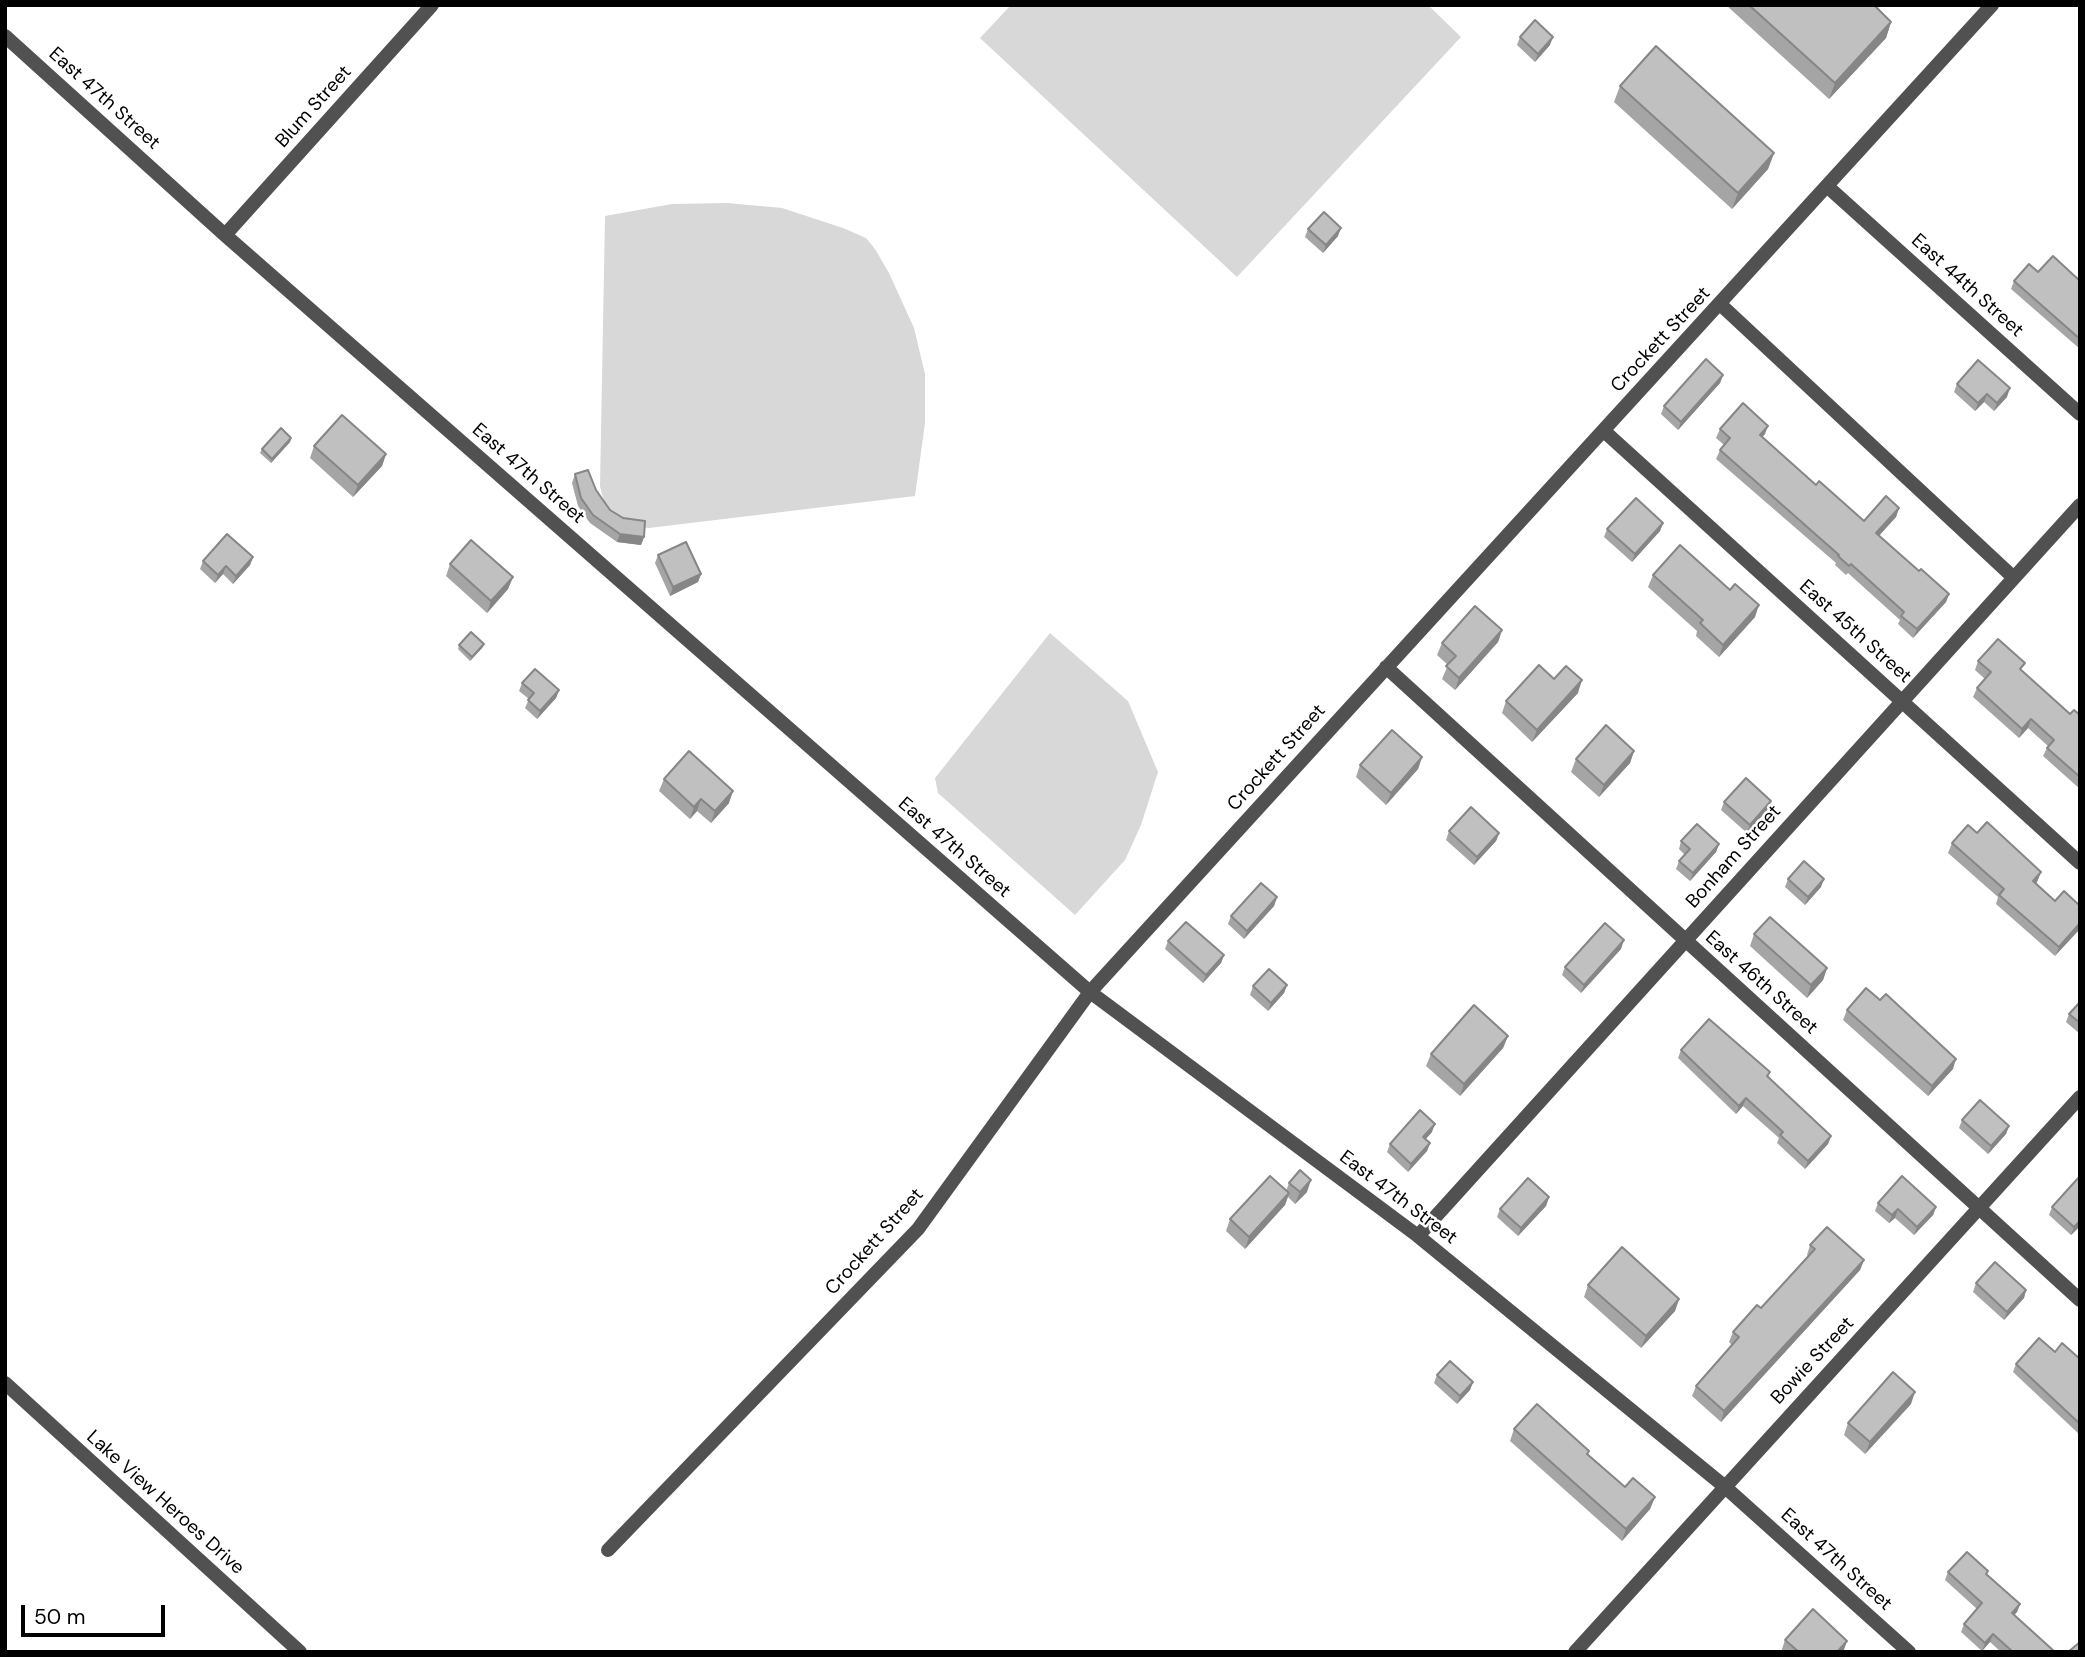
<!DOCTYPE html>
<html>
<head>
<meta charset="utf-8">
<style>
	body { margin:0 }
	#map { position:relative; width:2085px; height:1657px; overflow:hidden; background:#fff; font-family:"DM Sans",sans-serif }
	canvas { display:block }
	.frame { position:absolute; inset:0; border:7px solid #000; pointer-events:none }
	.scale { position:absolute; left:21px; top:1605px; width:144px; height:32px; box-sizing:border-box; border:4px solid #000; border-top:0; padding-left:9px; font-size:21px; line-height:24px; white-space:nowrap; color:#000; -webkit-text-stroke:5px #fff; paint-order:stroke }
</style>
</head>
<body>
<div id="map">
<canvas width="2085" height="1657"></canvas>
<div class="frame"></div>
<div class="scale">50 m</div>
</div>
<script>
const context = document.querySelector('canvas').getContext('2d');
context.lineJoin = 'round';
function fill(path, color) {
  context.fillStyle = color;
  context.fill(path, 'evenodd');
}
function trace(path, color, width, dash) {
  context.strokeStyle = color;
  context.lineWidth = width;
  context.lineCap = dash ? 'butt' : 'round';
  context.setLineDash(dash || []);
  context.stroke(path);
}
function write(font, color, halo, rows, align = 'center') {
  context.font = font + ' "DM Sans",sans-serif';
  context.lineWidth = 5;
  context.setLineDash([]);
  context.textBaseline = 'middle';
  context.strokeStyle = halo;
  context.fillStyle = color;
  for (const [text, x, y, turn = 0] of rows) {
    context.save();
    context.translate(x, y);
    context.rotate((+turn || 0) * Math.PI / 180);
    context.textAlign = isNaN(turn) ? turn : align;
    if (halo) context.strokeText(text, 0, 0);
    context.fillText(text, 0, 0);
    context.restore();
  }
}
fill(new Path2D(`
	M 1011,5 L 1428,5 L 1461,37 L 1237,277 L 980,38 Z
	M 727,203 L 782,208 L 843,228 L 866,238 L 875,249 L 889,273 L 914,328 L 925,374 L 925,423 L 915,496 L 649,528 C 620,524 606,516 600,486 L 605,216 L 672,204 Z
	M 1050,633 L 1128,701 L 1158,772 L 1141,825 L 1125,860 L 1075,915 L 938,793 L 935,778 Z`), '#d8d8d8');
trace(new Path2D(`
	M 5,36 L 225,235 L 1090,992 L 1418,1236 L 1724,1486 L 1909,1652
	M 1828,187 L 2080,414
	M 225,235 L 432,5
	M 1720,304 L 2014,578
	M 1604,431 L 2080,863
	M 1386,667 L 2080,1300
	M 1418,1236 L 2080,505
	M 608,1550 L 918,1229 L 1090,992 L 1992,5
	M 1575,1652 L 2080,1097`), '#515151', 14);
trace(new Path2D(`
	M 5,1383 L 300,1652`), '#515151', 14);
fill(new Path2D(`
	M 1726,5 L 1874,5 L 1891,22 L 1886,38 L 1829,99 Z
	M 1520,37 L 1550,45 L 1535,62 L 1517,45 Z
	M 1620,86 L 1774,153 L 1768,169 L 1732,209 L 1614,102 Z
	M 1308,229 L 1338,236 L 1323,253 L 1305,237 Z
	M 2038,272 L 2080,281 L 2080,349 L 2011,289 L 2014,281 Z
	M 1723,375 L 1720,383 L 1678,430 L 1661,414 L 1664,406 Z
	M 1957,384 L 2007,397 L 1994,411 L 1984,402 L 1975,411 L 1954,392 Z
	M 1720,429 L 1765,434 L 1762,437 L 1816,485 L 1864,521 L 1899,508 L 1896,517 L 1879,536 L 1919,571 L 1949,594 L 1946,602 L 1913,638 L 1898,624 L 1900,620 L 1848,573 L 1846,575 L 1835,565 L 1836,563 L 1716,459 L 1720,450 L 1724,445 L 1716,438 Z
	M 291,438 L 290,442 L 271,463 L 260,453 L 262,449 Z
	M 314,446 L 386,454 L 382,466 L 353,497 L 310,458 Z
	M 575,474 L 596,490 L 610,510 L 644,537 L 641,545 L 617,542 L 590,523 L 578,506 L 572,483 Z
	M 1663,523 L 1660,531 L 1632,562 L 1604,537 L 1607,529 Z
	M 658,555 L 701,574 L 698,582 L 670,596 L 655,563 Z
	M 253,557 L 250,565 L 233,584 L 223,574 L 215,583 L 200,569 L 203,561 Z
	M 450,564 L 513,577 L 508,589 L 487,613 L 446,576 Z
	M 1653,575 L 1730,590 L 1755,617 L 1719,657 L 1696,636 L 1697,631 L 1648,587 Z
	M 1502,630 L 1498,642 L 1455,690 L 1442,679 L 1448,665 L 1437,655 L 1442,643 Z
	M 484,644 L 482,648 L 470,661 L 458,649 L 459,645 Z
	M 1978,661 L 2022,671 L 2070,714 L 2080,715 L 2080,789 L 2043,756 L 2048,746 L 2028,728 L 2019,738 L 1973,697 L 1977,688 L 1985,679 L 1975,670 Z
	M 1554,679 L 1578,693 L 1532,742 L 1502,713 L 1506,701 Z
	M 522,683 L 559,690 L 556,698 L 537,719 L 525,708 L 529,699 L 519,691 Z
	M 1634,751 L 1630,763 L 1599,797 L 1571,772 L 1576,759 Z
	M 1422,757 L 1418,769 L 1386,805 L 1356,777 L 1360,765 Z
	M 664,779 L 729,803 L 711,823 L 697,811 L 690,819 L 659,791 Z
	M 1771,801 L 1768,809 L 1747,833 L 1721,810 L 1724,802 Z
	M 1449,831 L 1499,833 L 1496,841 L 1474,865 L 1446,840 Z
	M 1977,833 L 2041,872 L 2036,884 L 2055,901 L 2080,906 L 2055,956 L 1996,904 L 1998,897 L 1948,853 L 1952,843 Z
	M 1681,841 L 1719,844 L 1716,852 L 1690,881 L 1676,869 L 1679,861 L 1685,855 L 1679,849 Z
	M 1788,879 L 1821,887 L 1805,905 L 1785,887 Z
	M 1277,897 L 1274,906 L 1244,939 L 1228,924 L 1231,916 Z
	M 1754,934 L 1827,968 L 1823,980 L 1807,998 L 1750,946 Z
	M 1168,941 L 1224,955 L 1221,963 L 1203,983 L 1165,949 Z
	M 1621,949 L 1581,993 L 1562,975 L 1565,967 Z
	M 1287,985 L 1284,993 L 1268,1011 L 1250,995 L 1253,986 Z
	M 1880,1000 L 1953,1069 L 1928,1096 L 1843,1020 L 1847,1010 Z
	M 2080,1002 L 2080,1034 L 2066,1022 L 2069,1014 Z
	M 1508,1036 L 1503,1048 L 1460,1096 L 1426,1066 L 1431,1054 Z
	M 1681,1050 L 1770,1072 L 1768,1077 L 1831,1136 L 1828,1144 L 1805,1169 L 1777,1143 L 1779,1138 L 1743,1106 L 1736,1114 L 1678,1058 Z
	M 1962,1120 L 2009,1126 L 2006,1134 L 1988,1154 L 1959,1128 Z
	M 1432,1132 L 1426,1139 L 1430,1143 L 1427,1151 L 1408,1172 L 1387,1152 L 1390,1144 Z
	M 2080,1176 L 2080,1226 L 2071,1235 L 2049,1215 L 2052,1207 Z
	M 1289,1183 L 1307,1192 L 1295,1204 L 1288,1197 L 1285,1205 L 1245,1249 L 1226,1231 L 1230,1219 L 1286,1191 Z
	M 1549,1197 L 1546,1206 L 1518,1236 L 1497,1217 L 1500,1209 Z
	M 1878,1203 L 1936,1207 L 1933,1215 L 1914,1235 L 1895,1218 L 1889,1223 L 1875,1211 Z
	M 1810,1245 L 1864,1260 L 1860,1270 L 1721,1422 L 1692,1396 L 1696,1386 L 1732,1345 L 1729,1342 L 1733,1332 L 1761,1308 L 1808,1256 L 1807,1255 Z
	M 1976,1283 L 2026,1290 L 2024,1298 L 2004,1320 L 1973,1292 Z
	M 1588,1285 L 1679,1299 L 1675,1311 L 1641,1348 L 1584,1297 Z
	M 2055,1352 L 2080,1359 L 2080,1435 L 2013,1372 L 2016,1364 Z
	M 1437,1375 L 1473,1382 L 1470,1390 L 1457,1404 L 1434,1383 Z
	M 1911,1404 L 1865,1454 L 1844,1435 L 1848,1423 Z
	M 1514,1429 L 1589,1451 L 1588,1454 L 1625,1487 L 1655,1497 L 1650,1509 L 1622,1541 L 1510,1441 Z
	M 1988,1571 L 1987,1574 L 2020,1604 L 2017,1612 L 2014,1615 L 2055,1652 L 2001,1652 L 1990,1642 L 1982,1651 L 1961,1632 L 1964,1624 L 1977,1609 L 1945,1580 L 1948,1572 Z
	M 1785,1640 L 1847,1641 L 1843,1652 L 1781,1652 Z`), '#a5a5a5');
fill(new Path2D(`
	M 1891,22 L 1886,38 L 1829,99 L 1835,83 Z
	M 1553,37 L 1550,45 L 1535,62 L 1538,54 Z
	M 1774,153 L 1768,169 L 1732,209 L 1738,193 Z
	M 1341,228 L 1338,236 L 1323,253 L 1326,245 Z
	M 1723,375 L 1720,383 L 1678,430 L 1681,422 Z
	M 2010,388 L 2007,397 L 1994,411 L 1997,403 Z
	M 1987,394 L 1984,402 L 1975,411 L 1978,403 Z
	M 1768,426 L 1765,434 L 1756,444 L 1760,435 Z
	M 291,438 L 290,442 L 271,463 L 272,459 Z
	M 386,454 L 382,466 L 353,497 L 358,485 Z
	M 1899,508 L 1896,517 L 1873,542 L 1876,533 Z
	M 1663,523 L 1660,531 L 1632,562 L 1635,554 Z
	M 620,534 L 644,537 L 641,545 L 617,542 Z
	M 253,557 L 250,565 L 233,584 L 236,576 Z
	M 226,566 L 223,574 L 215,583 L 218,575 Z
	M 701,574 L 698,582 L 670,596 L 673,587 Z
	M 513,577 L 508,589 L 487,613 L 491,601 Z
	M 1949,594 L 1946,602 L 1913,638 L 1917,629 Z
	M 1759,605 L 1755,617 L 1719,657 L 1723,645 Z
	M 1502,630 L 1498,642 L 1455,690 L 1459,678 Z
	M 484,644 L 482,648 L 470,661 L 472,657 Z
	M 1582,680 L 1578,693 L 1532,742 L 1537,730 Z
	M 559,690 L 556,698 L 537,719 L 540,711 Z
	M 2031,719 L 2028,728 L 2019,738 L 2022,729 Z
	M 1634,751 L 1630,763 L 1599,797 L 1604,785 Z
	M 1422,757 L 1418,769 L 1386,805 L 1391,793 Z
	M 733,791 L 729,803 L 711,823 L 715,811 Z
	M 701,799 L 697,811 L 690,819 L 694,807 Z
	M 1771,801 L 1768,809 L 1747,833 L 1750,825 Z
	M 1499,833 L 1496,841 L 1474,865 L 1477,857 Z
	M 1719,844 L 1716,852 L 1690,881 L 1693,873 Z
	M 2041,872 L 2037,882 L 2029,891 L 2033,881 Z
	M 1824,879 L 1821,887 L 1805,905 L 1808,897 Z
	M 1277,897 L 1274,906 L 1244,939 L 1247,931 Z
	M 2080,923 L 2080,929 L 2055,956 L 2059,947 Z
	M 1624,940 L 1621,949 L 1581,993 L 1584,985 Z
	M 1224,955 L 1221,963 L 1203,983 L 1206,975 Z
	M 1827,968 L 1823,980 L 1807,998 L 1811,985 Z
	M 1287,985 L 1284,993 L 1268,1011 L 1271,1003 Z
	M 1508,1036 L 1503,1048 L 1460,1096 L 1464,1084 Z
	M 1956,1059 L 1953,1069 L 1928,1096 L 1932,1086 Z
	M 1746,1098 L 1743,1106 L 1736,1114 L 1739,1106 Z
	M 1435,1124 L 1432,1132 L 1420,1145 L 1423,1137 Z
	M 2009,1126 L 2006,1134 L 1988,1154 L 1991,1146 Z
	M 1831,1136 L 1828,1144 L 1805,1169 L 1808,1161 Z
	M 1430,1143 L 1427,1151 L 1408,1172 L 1411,1164 Z
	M 1311,1180 L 1307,1192 L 1295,1204 L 1300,1192 Z
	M 1289,1193 L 1285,1205 L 1245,1249 L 1249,1237 Z
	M 1549,1197 L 1546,1206 L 1518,1236 L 1521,1228 Z
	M 1936,1207 L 1933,1215 L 1914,1235 L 1917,1227 Z
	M 1898,1209 L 1895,1218 L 1889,1223 L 1892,1215 Z
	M 2080,1221 L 2080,1226 L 2071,1235 L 2074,1227 Z
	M 1864,1260 L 1860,1270 L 1721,1422 L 1724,1411 Z
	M 2026,1290 L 2024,1298 L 2004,1320 L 2007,1312 Z
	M 1679,1299 L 1675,1311 L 1641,1348 L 1646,1336 Z
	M 1473,1382 L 1470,1390 L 1457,1404 L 1460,1396 Z
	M 1915,1392 L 1911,1404 L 1865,1454 L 1870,1442 Z
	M 1655,1497 L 1650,1509 L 1622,1541 L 1626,1529 Z
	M 2020,1604 L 2017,1612 L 2009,1621 L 2012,1613 Z
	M 1993,1634 L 1990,1642 L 1982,1651 L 1985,1643 Z
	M 1847,1641 L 1843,1652 L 1837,1652 Z`), '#868686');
const building = new Path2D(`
	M 1749,5 L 1874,5 L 1891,22 L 1835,83 Z
	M 1535,20 L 1553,37 L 1538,54 L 1520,37 Z
	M 1656,46 L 1774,153 L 1738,193 L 1620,86 Z
	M 1324,212 L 1341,228 L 1326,245 L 1308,229 Z
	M 2053,256 L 2080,281 L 2080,339 L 2014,281 L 2029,264 L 2038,272 Z
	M 1706,359 L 1723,375 L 1681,422 L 1664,406 Z
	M 1978,360 L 2010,388 L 1997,403 L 1987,394 L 1978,403 L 1957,384 Z
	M 1743,403 L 1768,426 L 1760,435 L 1816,485 L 1819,481 L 1864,521 L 1886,496 L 1899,508 L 1876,533 L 1919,571 L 1921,569 L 1949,594 L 1917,629 L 1901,616 L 1904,612 L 1851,564 L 1849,566 L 1838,556 L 1839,555 L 1720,450 L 1730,438 L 1720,429 Z
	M 342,415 L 386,454 L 358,485 L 314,446 Z
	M 281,428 L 291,438 L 272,459 L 262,449 Z
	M 588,470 L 596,490 L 610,510 L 623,518 L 645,521 L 644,537 L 620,534 L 593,515 L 581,498 L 575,474 Z
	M 1636,498 L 1663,523 L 1635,554 L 1607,529 Z
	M 227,534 L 253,557 L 236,576 L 226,566 L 218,575 L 203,561 Z
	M 471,540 L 513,577 L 491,601 L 450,564 Z
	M 686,542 L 701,574 L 673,587 L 658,555 Z
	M 1680,545 L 1730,590 L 1735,584 L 1759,605 L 1723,645 L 1700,623 L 1703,620 L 1653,575 Z
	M 1475,606 L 1502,630 L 1459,678 L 1446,666 L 1456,656 L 1442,643 Z
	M 471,632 L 484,644 L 472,657 L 459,645 Z
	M 1998,639 L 2025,663 L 2020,669 L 2070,714 L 2074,710 L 2080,715 L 2080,777 L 2047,748 L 2054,740 L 2031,719 L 2022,729 L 1977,688 L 1991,672 L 1978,661 Z
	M 1539,665 L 1554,679 L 1566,666 L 1582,680 L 1537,730 L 1506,701 Z
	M 535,669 L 559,690 L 540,711 L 528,700 L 534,693 L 522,683 Z
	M 1606,725 L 1634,751 L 1604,785 L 1576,759 Z
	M 1392,730 L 1422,757 L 1391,793 L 1360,765 Z
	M 689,751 L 733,791 L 715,811 L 701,799 L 694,807 L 664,779 Z
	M 1746,778 L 1771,801 L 1750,825 L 1724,802 Z
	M 1471,807 L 1499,833 L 1477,857 L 1449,831 Z
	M 1987,822 L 2041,872 L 2033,881 L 2055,901 L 2064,891 L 2080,906 L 2080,923 L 2059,947 L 1999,895 L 2004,889 L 1952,843 L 1968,825 L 1977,833 Z
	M 1697,824 L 1719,844 L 1693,873 L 1679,861 L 1690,849 L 1681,841 Z
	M 1804,861 L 1824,879 L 1808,897 L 1788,879 Z
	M 1261,883 L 1277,897 L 1247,931 L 1231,916 Z
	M 1770,917 L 1827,968 L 1811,985 L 1754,934 Z
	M 1186,922 L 1224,955 L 1206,975 L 1168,941 Z
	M 1605,923 L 1624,940 L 1584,985 L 1565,967 Z
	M 1269,969 L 1287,985 L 1271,1003 L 1253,986 Z
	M 1866,988 L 1880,1000 L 1886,994 L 1956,1059 L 1932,1086 L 1847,1010 Z
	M 2080,1002 L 2080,1023 L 2069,1014 Z
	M 1474,1005 L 1508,1036 L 1464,1084 L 1431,1054 Z
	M 1709,1019 L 1770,1072 L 1767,1076 L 1831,1136 L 1808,1161 L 1780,1135 L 1783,1132 L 1746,1098 L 1739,1106 L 1681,1050 Z
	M 1980,1100 L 2009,1126 L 1991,1146 L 1962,1120 Z
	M 1420,1110 L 1435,1124 L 1423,1137 L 1430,1143 L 1411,1164 L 1390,1144 Z
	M 1300,1170 L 1311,1180 L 1300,1192 L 1289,1183 Z
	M 1270,1176 L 1289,1193 L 1249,1237 L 1230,1219 Z
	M 1902,1176 L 1936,1207 L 1917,1227 L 1898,1209 L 1892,1215 L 1878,1203 Z
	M 2080,1176 L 2080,1221 L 2074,1227 L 2052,1207 Z
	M 1528,1178 L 1549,1197 L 1521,1228 L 1500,1209 Z
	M 1827,1227 L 1864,1260 L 1724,1411 L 1696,1386 L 1739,1337 L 1733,1332 L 1757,1305 L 1761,1308 L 1815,1249 L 1810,1245 Z
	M 1622,1247 L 1679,1299 L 1646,1336 L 1588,1285 Z
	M 1995,1262 L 2026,1290 L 2007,1312 L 1976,1283 Z
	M 2039,1338 L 2055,1352 L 2062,1343 L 2080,1359 L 2080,1424 L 2016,1364 Z
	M 1450,1361 L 1473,1382 L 1460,1396 L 1437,1375 Z
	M 1893,1372 L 1915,1392 L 1870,1442 L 1848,1423 Z
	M 1537,1404 L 1589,1451 L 1587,1454 L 1625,1487 L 1633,1478 L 1655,1497 L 1626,1529 L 1514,1429 Z
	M 1967,1552 L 1988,1571 L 1986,1574 L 2020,1604 L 2012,1613 L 2055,1652 L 2013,1652 L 1993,1634 L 1985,1643 L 1964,1624 L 1982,1603 L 1948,1572 Z
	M 1813,1609 L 1847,1641 L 1837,1652 L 1799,1652 L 1785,1640 Z
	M 2080,1642 L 2080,1652 L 2068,1652 Z`);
fill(building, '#c0c0c0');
trace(building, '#868686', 2);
write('19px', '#000', '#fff', [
	["East 47th Street",104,99,42],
	["Blum Street",314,107,-48],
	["East 44th Street",1967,286,42],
	["Crockett Street",1661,340,-47],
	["East 47th Street",528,474,41],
	["East 45th Street",1855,632,42],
	["Crockett Street",1277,758,-48],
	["East 47th Street",954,848,41],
	["Bonham Street",1734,857,-48],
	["East 46th Street",1761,983,42],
	["East 47th Street",1398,1198,37],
	["Crockett Street",875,1242,-48],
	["Bowie Street",1813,1361,-47],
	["Lake View Heroes Drive",165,1503,42],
	["East 47th Street",1836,1560,42]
]);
</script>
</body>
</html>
